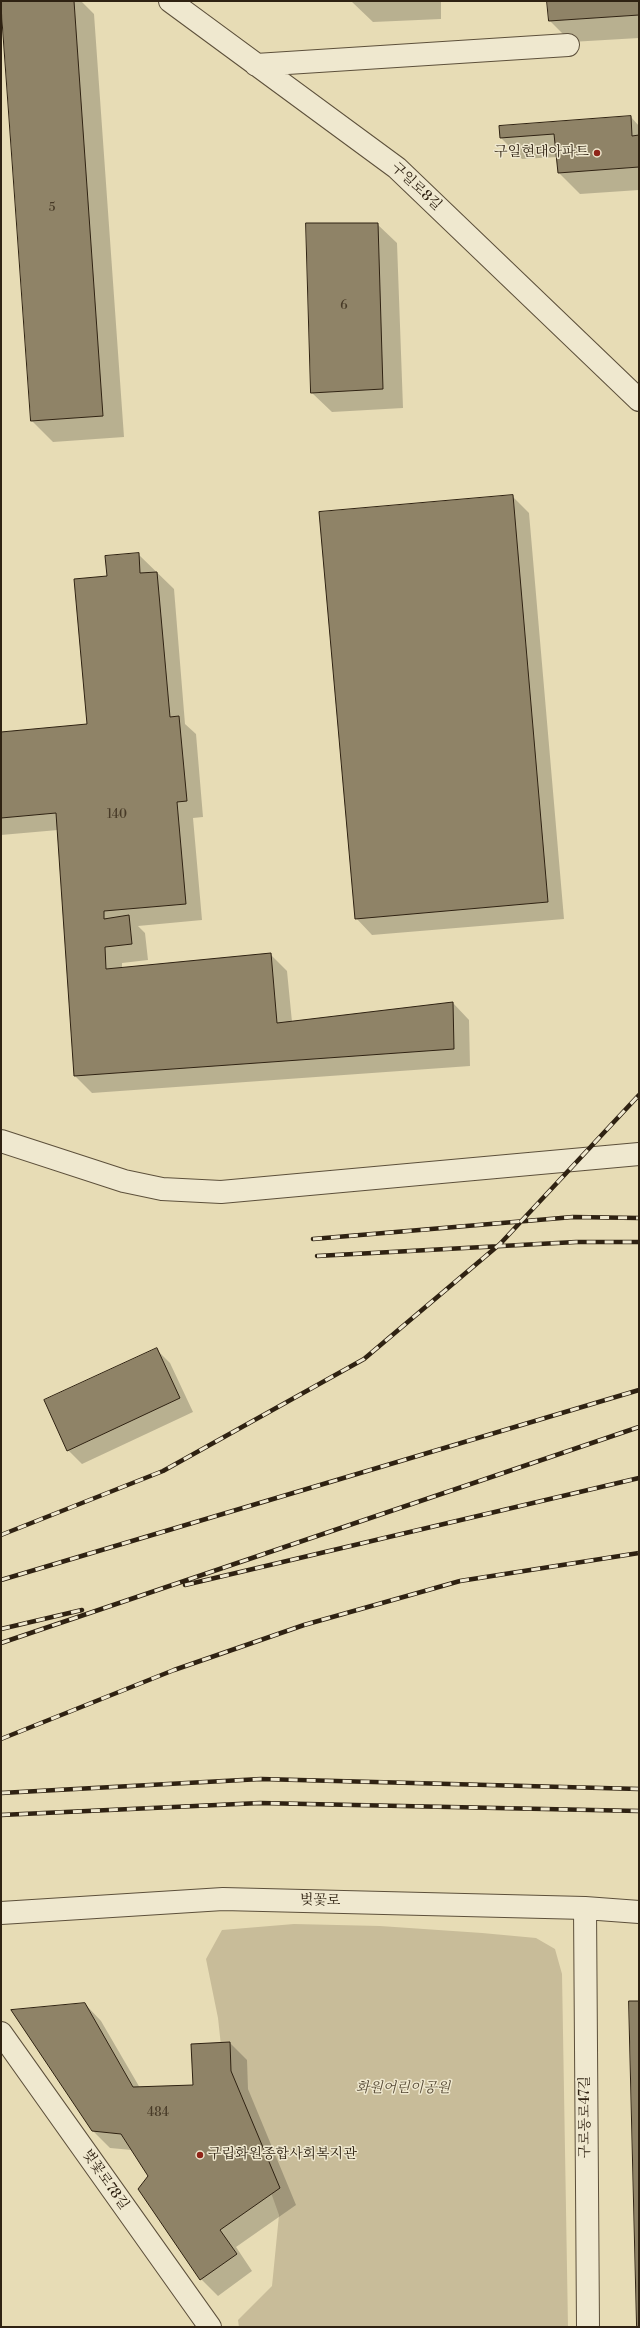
<!DOCTYPE html>
<html>
<head>
<meta charset="utf-8">
<style>
	body { margin:0 }
	#map { position:relative; width:640px; height:2328px; overflow:hidden; background:#e7dcb5; font-family:"Libre Bodoni",serif }
	canvas { display:block }
	.frame { position:absolute; inset:0; border:2px solid #2f2212; pointer-events:none }
</style>
</head>
<body>
<div id="map">
<canvas width="640" height="2328"></canvas>
<div class="frame"></div>
</div>
<script>
const context = document.querySelector('canvas').getContext('2d');
context.lineJoin = 'round';
function fill(path, color) {
  context.fillStyle = color;
  context.fill(path, 'evenodd');
}
function trace(path, color, width, dash) {
  context.strokeStyle = color;
  context.lineWidth = width;
  context.lineCap = dash ? 'butt' : 'round';
  context.setLineDash(dash || []);
  context.stroke(path);
}
function write(font, color, halo, rows, align = 'center') {
  context.font = font + ' "Libre Bodoni","Noto Serif KR",serif';
  context.lineWidth = 3;
  context.setLineDash([]);
  context.textBaseline = 'middle';
  context.strokeStyle = halo;
  context.fillStyle = color;
  for (const [text, x, y, turn = 0] of rows) {
    context.save();
    context.translate(x, y);
    context.rotate((+turn || 0) * Math.PI / 180);
    context.textAlign = isNaN(turn) ? turn : align;
    if (halo) context.strokeText(text, 0, 0);
    context.fillText(text, 0, 0);
    context.restore();
  }
}
fill(new Path2D(`
	M 294,1924 L 380,1926 L 482,1933 L 536,1938 L 555,1949 L 562,1974 L 568,2327 L 239,2327 L 238,2320 L 272,2286 L 279,2215 L 259,2159 L 226,2092 L 218,2018 L 206,1959 L 222,1930 Z`), '#c8bc99');
fill(new Path2D(`
	M 2,1 L 81,1 L 94,14 L 124,437 L 53,442 L 32,421 Z
	M 351,1 L 441,1 L 441,19 L 373,22 Z
	M 548,1 L 639,1 L 639,38 L 571,42 L 550,21 Z
	M 631,117 L 639,126 L 639,190 L 580,194 L 559,173 L 557,157 L 522,159 L 501,138 Z
	M 377,224 L 397,243 L 403,408 L 332,412 L 312,393 Z
	M 512,496 L 529,513 L 564,919 L 372,935 L 356,918 Z
	M 138,554 L 174,589 L 185,724 L 196,734 L 203,817 L 193,818 L 202,920 L 138,926 L 145,933 L 148,960 L 122,963 L 122,969 L 270,954 L 287,971 L 292,1022 L 453,1003 L 469,1020 L 470,1066 L 92,1093 L 75,1076 L 58,830 L 1,835 L 1,733 L 88,725 L 108,577 Z
	M 156,1349 L 170,1363 L 193,1412 L 82,1464 L 68,1450 Z
	M 85,2004 L 101,2021 L 140,2088 L 194,2086 L 230,2043 L 247,2060 L 248,2089 L 296,2205 L 236,2247 L 252,2271 L 218,2296 L 201,2279 L 150,2176 L 132,2150 L 110,2148 L 93,2131 Z`), '#0003');
const building = new Path2D(`
	M 1,1 L 74,1 L 103,416 L 31,421 Z
	M 547,1 L 639,1 L 639,15 L 549,21 Z
	M 631,116 L 632,136 L 639,135 L 639,167 L 558,173 L 554,134 L 500,138 L 499,126 Z
	M 306,223 L 378,223 L 383,389 L 311,393 Z
	M 513,495 L 548,902 L 355,919 L 319,512 Z
	M 139,553 L 140,573 L 157,572 L 170,717 L 179,716 L 187,801 L 177,802 L 186,904 L 104,911 L 104,919 L 129,915 L 132,944 L 105,947 L 106,969 L 271,953 L 277,1023 L 453,1002 L 454,1049 L 74,1076 L 56,813 L 1,818 L 1,732 L 87,724 L 74,579 L 107,576 L 105,556 Z
	M 157,1348 L 180,1398 L 67,1451 L 44,1400 Z
	M 629,2001 L 639,2001 L 639,2327 L 637,2327 Z
	M 85,2003 L 133,2087 L 193,2085 L 191,2044 L 230,2042 L 231,2071 L 280,2188 L 220,2230 L 237,2254 L 200,2280 L 138,2189 L 148,2176 L 121,2134 L 92,2131 L 11,2010 Z`);
fill(building, '#8f8367');
trace(building, '#2f2212', 1);
const minor = new Path2D(`
	M 170,1 L 397,168 L 639,400
	M 256,65 L 568,45
	M 1,1141 L 124,1181 L 162,1189 L 221,1192 L 639,1154
	M 585,1908 L 588,2327
	M 1,1913 L 223,1899 L 585,1908 L 639,1912
	M 1,2033 L 210,2327`);
trace(minor, '#5d503b', 24);
trace(minor, '#efe8cf', 22);
const rail = new Path2D(`
	M 313,1239 L 573,1217 L 639,1218
	M 317,1256 L 576,1242 L 639,1242
	M 1,1535 L 163,1471 L 364,1359 L 500,1244 L 639,1095
	M 1,1580 L 639,1390
	M 185,1585 L 639,1478
	M 1,1629 L 82,1610
	M 1,1643 L 639,1427
	M 1,1739 L 174,1670 L 304,1625 L 460,1581 L 639,1553
	M 1,1793 L 261,1779 L 639,1789
	M 1,1815 L 260,1803 L 639,1811`);
trace(rail, '#2f2212', 4.5);
trace(rail, '#efe8cf', 3, [9]);
for (const [x, y, r, color] of [
	[597,153,4,"#8f2418"],
	[200,2155,4,"#8f2418"]
]) {
  const dot = new Path2D();
  dot.arc(x, y, r, 0, 2 * Math.PI);
  context.fillStyle = color;
  context.fill(dot);
  trace(dot, '#efe8cf', 1.5);
}
write('12px', '#473a27', null, [
	["5",52,208],
	["6",344,306],
	["140",117,815],
	["484",158,2113]
]);
write('14px', '#2f2212', '#efe8cf', [
	["구일현대아파트",589,153],
	["구립화원종합사회복지관",208,2155,"left"]
], 'right');
write('14px', '#2f2212', '#efe8cf', [
	["구일로8길",416,187,43],
	["벚꽃로",320,1901,1],
	["구로동로47길",586,2117,-90],
	["벚꽃로78길",105,2180,55]
]);
write('italic 14px', '#554834', '#efe8cf', [
	["화원어린이공원",403,2089]
]);
</script>
</body>
</html>
